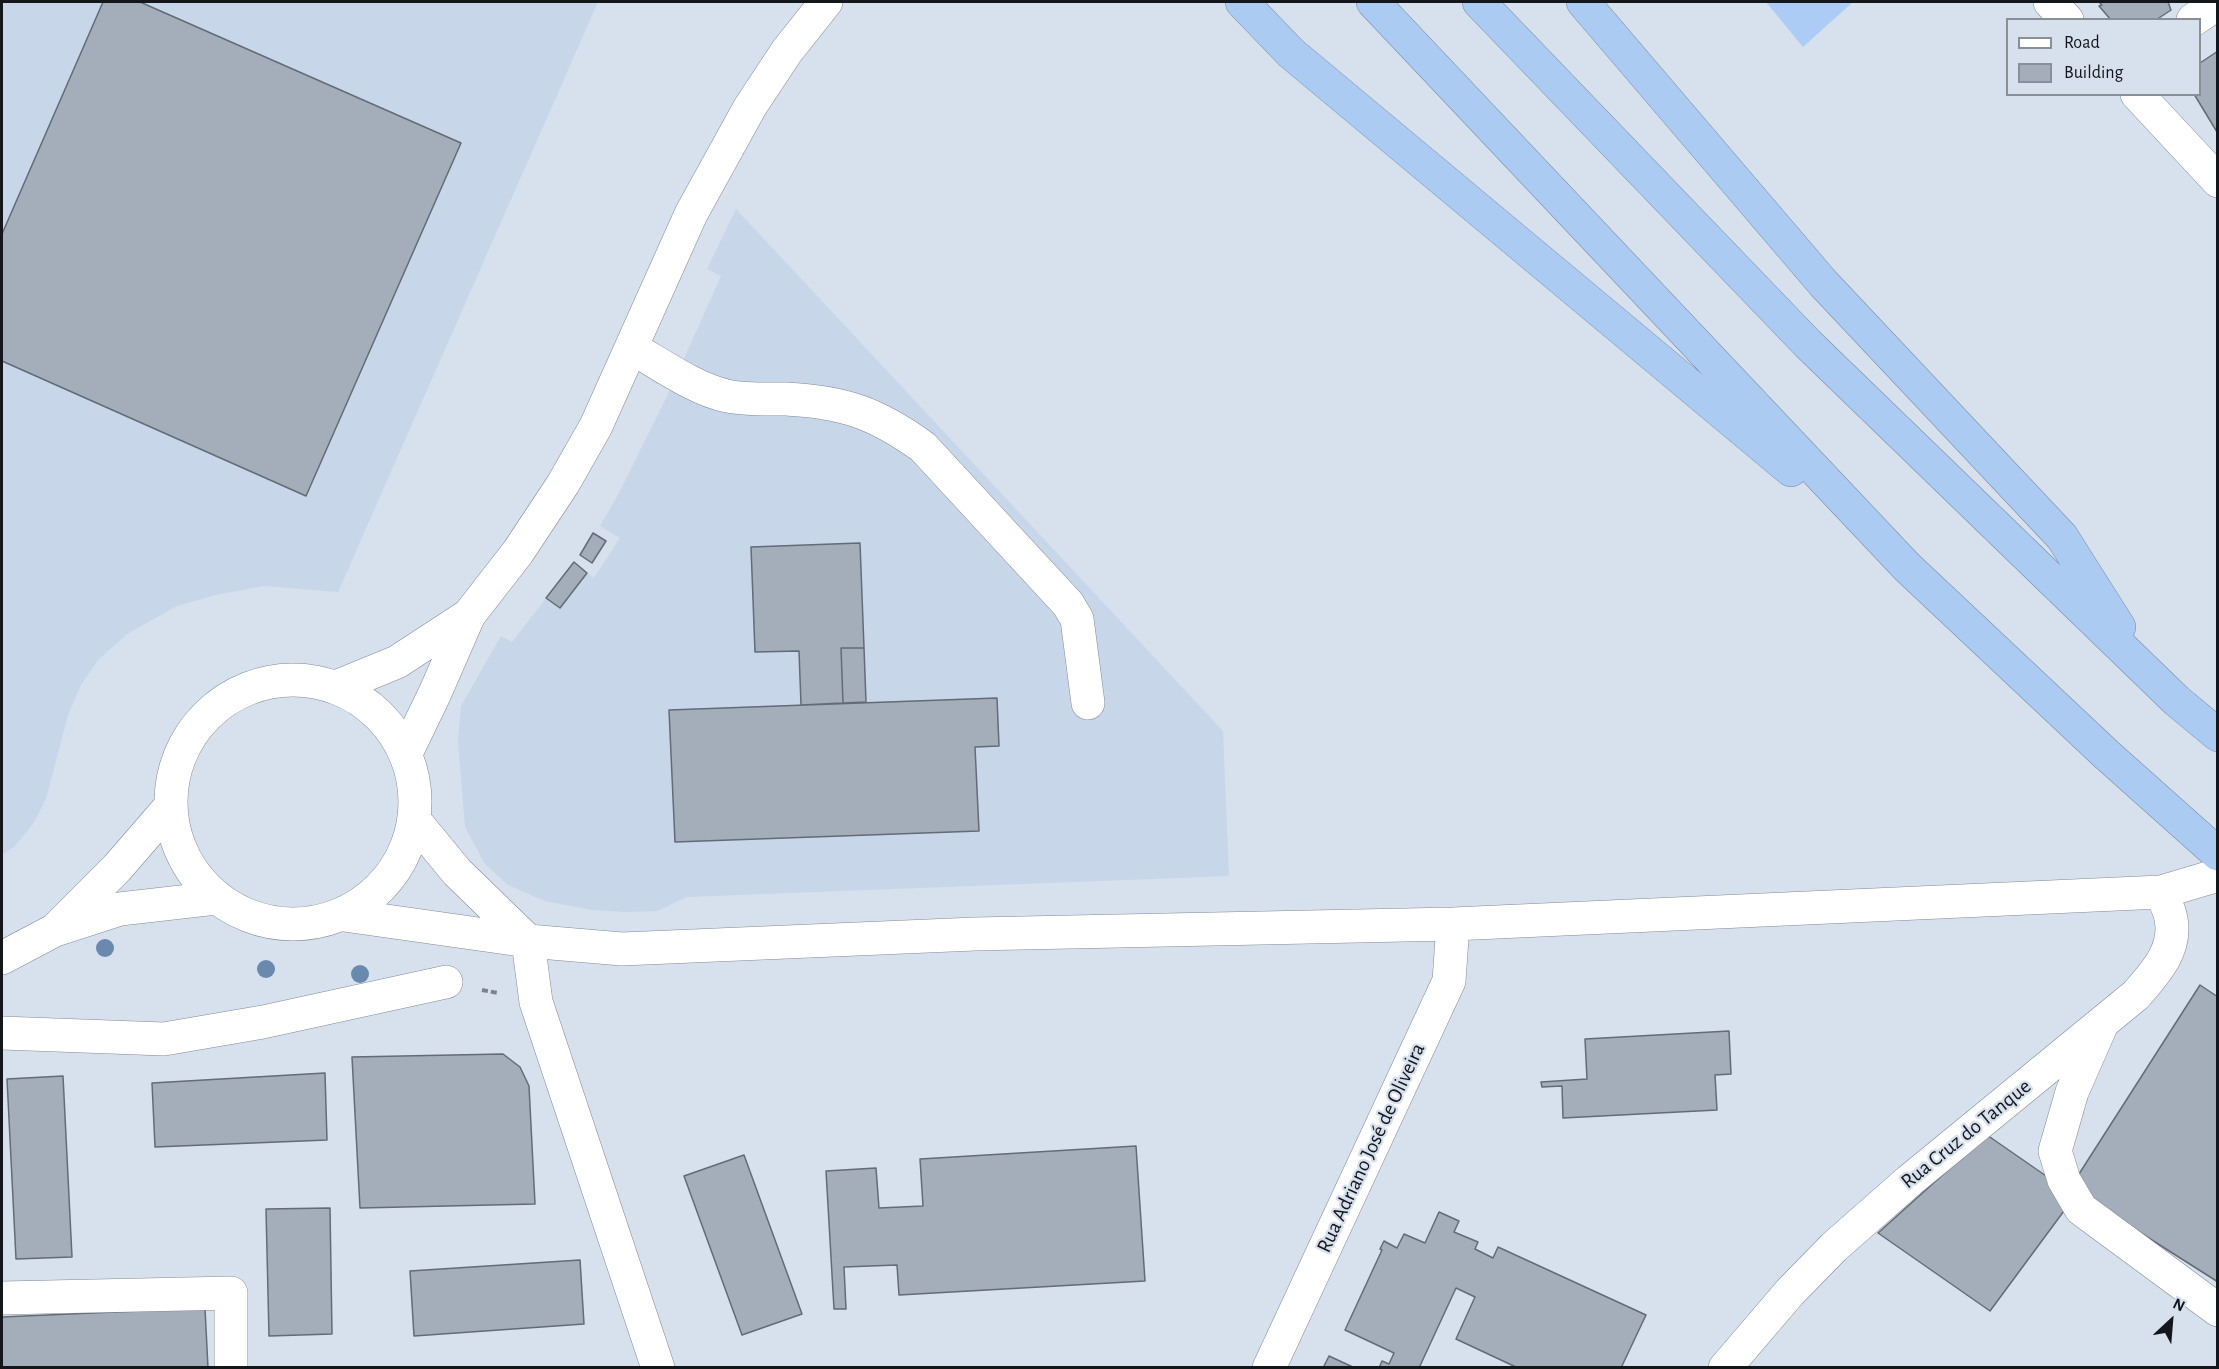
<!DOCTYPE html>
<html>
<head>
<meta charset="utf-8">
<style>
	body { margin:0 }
	#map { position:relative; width:2219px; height:1369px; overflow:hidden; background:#d7e0ed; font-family:"Alegreya Sans",sans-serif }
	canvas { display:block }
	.frame { position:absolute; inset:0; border:3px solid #13161b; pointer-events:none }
	.legend { position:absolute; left:2006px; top:18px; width:195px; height:78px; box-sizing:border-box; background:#d7e0ed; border:2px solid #898f99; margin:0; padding:8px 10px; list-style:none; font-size:18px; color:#13161b }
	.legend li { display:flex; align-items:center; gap:12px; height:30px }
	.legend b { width:30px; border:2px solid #898f99 }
	.north { position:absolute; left:2141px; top:1291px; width:60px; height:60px; -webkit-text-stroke:4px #d7e0ed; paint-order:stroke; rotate:26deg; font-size:16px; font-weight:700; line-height:24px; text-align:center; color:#13161b }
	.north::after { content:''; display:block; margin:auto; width:21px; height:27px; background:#13161b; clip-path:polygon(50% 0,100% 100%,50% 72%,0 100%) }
</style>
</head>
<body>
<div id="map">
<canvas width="2219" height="1369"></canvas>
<div class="frame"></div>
<ul class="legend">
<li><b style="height:8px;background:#fff"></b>Road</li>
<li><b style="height:16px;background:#a4aeba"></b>Building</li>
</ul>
<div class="north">N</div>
</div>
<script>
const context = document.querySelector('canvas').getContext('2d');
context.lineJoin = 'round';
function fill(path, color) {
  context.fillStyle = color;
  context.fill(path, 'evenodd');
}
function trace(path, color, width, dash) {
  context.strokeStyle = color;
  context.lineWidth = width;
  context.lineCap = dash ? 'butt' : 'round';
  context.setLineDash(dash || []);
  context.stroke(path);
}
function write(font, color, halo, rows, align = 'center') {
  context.font = font + ' "Alegreya Sans",sans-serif';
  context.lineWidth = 4.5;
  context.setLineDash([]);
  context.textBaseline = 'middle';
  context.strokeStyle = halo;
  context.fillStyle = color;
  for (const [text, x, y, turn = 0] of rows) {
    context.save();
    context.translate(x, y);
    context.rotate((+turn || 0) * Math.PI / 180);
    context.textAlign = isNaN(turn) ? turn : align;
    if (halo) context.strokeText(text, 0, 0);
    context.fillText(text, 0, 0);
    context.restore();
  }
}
fill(new Path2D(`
	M 2,2 L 598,2 L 338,592 L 264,586 L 216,595 L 177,606 L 127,634 L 98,660 L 81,685 L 68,715 L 46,799 L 33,824 L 14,847 L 2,855 Z
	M 736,209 L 1223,731 L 1229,876 L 687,897 L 657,911 L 627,912 L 592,910 L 545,901 L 508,885 L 485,864 L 465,827 L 458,741 L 461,706 L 501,636 L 512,642 L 574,562 L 594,578 L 620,538 L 600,526 L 619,493 L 671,388 L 721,276 L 707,269 Z`), '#c7d6e9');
fill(new Path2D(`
	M 1766,2 L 1853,2 L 1803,47 Z`), '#acccf5');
const building = new Path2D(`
	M 103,2 L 140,2 L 461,143 L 306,496 L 2,361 L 2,234 Z
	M 2099,2 L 2168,2 L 2171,10 L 2156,20 L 2111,20 L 2099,6 L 2102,5 Z
	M 2218,51 L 2218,132 L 2217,132 L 2194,94 L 2200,94 L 2200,63 Z
	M 593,533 L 606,541 L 592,563 L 580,555 Z
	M 860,543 L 864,648 L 841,648 L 843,703 L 801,705 L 799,651 L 755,652 L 751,547 Z
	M 574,562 L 587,573 L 560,608 L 546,598 Z
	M 841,648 L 864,648 L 866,702 L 843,703 Z
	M 997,698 L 999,746 L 975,747 L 979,831 L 675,842 L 669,710 Z
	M 2200,985 L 2218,997 L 2218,1282 L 2070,1188 Z
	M 1729,1031 L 1731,1074 L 1715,1075 L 1717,1110 L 1563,1118 L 1562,1086 L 1542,1087 L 1541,1082 L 1587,1079 L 1585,1039 Z
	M 503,1054 L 520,1067 L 529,1086 L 535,1204 L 360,1208 L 352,1057 Z
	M 325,1073 L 327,1140 L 155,1147 L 152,1083 Z
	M 63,1076 L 72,1257 L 16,1259 L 7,1079 Z
	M 1987,1135 L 2075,1196 L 1990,1311 L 1878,1233 Z
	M 1136,1146 L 1145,1281 L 899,1295 L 897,1265 L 844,1267 L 846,1309 L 834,1309 L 826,1171 L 876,1168 L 879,1208 L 923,1206 L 920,1159 Z
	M 744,1155 L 802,1314 L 742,1335 L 684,1176 Z
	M 330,1208 L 332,1334 L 269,1336 L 266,1209 Z
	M 1439,1212 L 1459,1221 L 1454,1232 L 1478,1242 L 1475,1249 L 1493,1258 L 1498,1247 L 1646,1315 L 1621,1368 L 1518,1368 L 1456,1339 L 1475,1297 L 1456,1288 L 1419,1368 L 1379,1368 L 1382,1361 L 1389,1364 L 1394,1353 L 1345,1330 L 1382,1250 L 1380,1249 L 1384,1241 L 1397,1248 L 1404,1234 L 1425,1243 Z
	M 580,1260 L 584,1324 L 414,1336 L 410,1271 Z
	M 205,1308 L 208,1368 L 2,1368 L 2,1317 Z
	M 1329,1356 L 1355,1368 L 1323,1368 Z`);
fill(building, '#a4aeba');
trace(building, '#626b76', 1.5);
const minor = new Path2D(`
	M 2050,2 L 2067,20
	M 2193,20 L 2218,3
	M 2137,94 L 2218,181
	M 632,348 C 660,364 695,389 727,396 C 746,400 766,399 786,399 C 844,402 876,413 923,447 L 1068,604 L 1077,619 L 1088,703
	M171 802a122 122 0 1 1 244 0a122 122 0 1 1-244 0Z
	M 336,687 L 397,662 L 469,615
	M 406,753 L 435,693 L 469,615 L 518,552 L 563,484 L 596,426 L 691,214 L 750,107 L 787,51 L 826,2
	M 415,821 L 457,872 L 528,941 L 536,1002 L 658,1368
	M 344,915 L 528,941 L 622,949 L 975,934 L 1453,924 L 2161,892 L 2218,875
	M 58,927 L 117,868 L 169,808
	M 2,958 L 55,930 L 120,909 L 216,898
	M 2101,1026 L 2072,1092 L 2055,1151 L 2064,1180 L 2081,1209 L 2218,1310
	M 2,1033 L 164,1039 L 263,1022 L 446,982
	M 2,1298 L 231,1293 L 231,1368
	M 1269,1368 L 1449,981 L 1453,924
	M 1725,1368 L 1790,1292 L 1834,1247 L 1909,1181 L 2136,995 C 2155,973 2177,950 2171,919 C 2170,910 2164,900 2161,892`);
const highway = new Path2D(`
	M 1242,2 L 1291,53 L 1791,470
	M 1373,2 L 1907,567 L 2107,755 L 2218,854
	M 1479,2 L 1808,344 L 2177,701 L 2218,735
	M 1583,2 L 1823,283 L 2062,537 L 2119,627`);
trace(minor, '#818a96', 34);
trace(highway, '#768ca7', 34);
trace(new Path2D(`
	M 482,990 L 498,993`), '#7c828c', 4, [6, 3]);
trace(minor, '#fff', 33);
trace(highway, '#accbf2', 33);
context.fillStyle = '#6a89ae';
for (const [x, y] of [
	[105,948],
	[266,969],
	[360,974]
]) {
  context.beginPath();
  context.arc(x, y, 9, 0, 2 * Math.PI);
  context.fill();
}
write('21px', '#13161b', '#d7e0ed', [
	["Rua Cruz do Tanque",1966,1134,-39],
	["Rua Adriano José de Oliveira",1371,1148,-65]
]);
</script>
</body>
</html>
